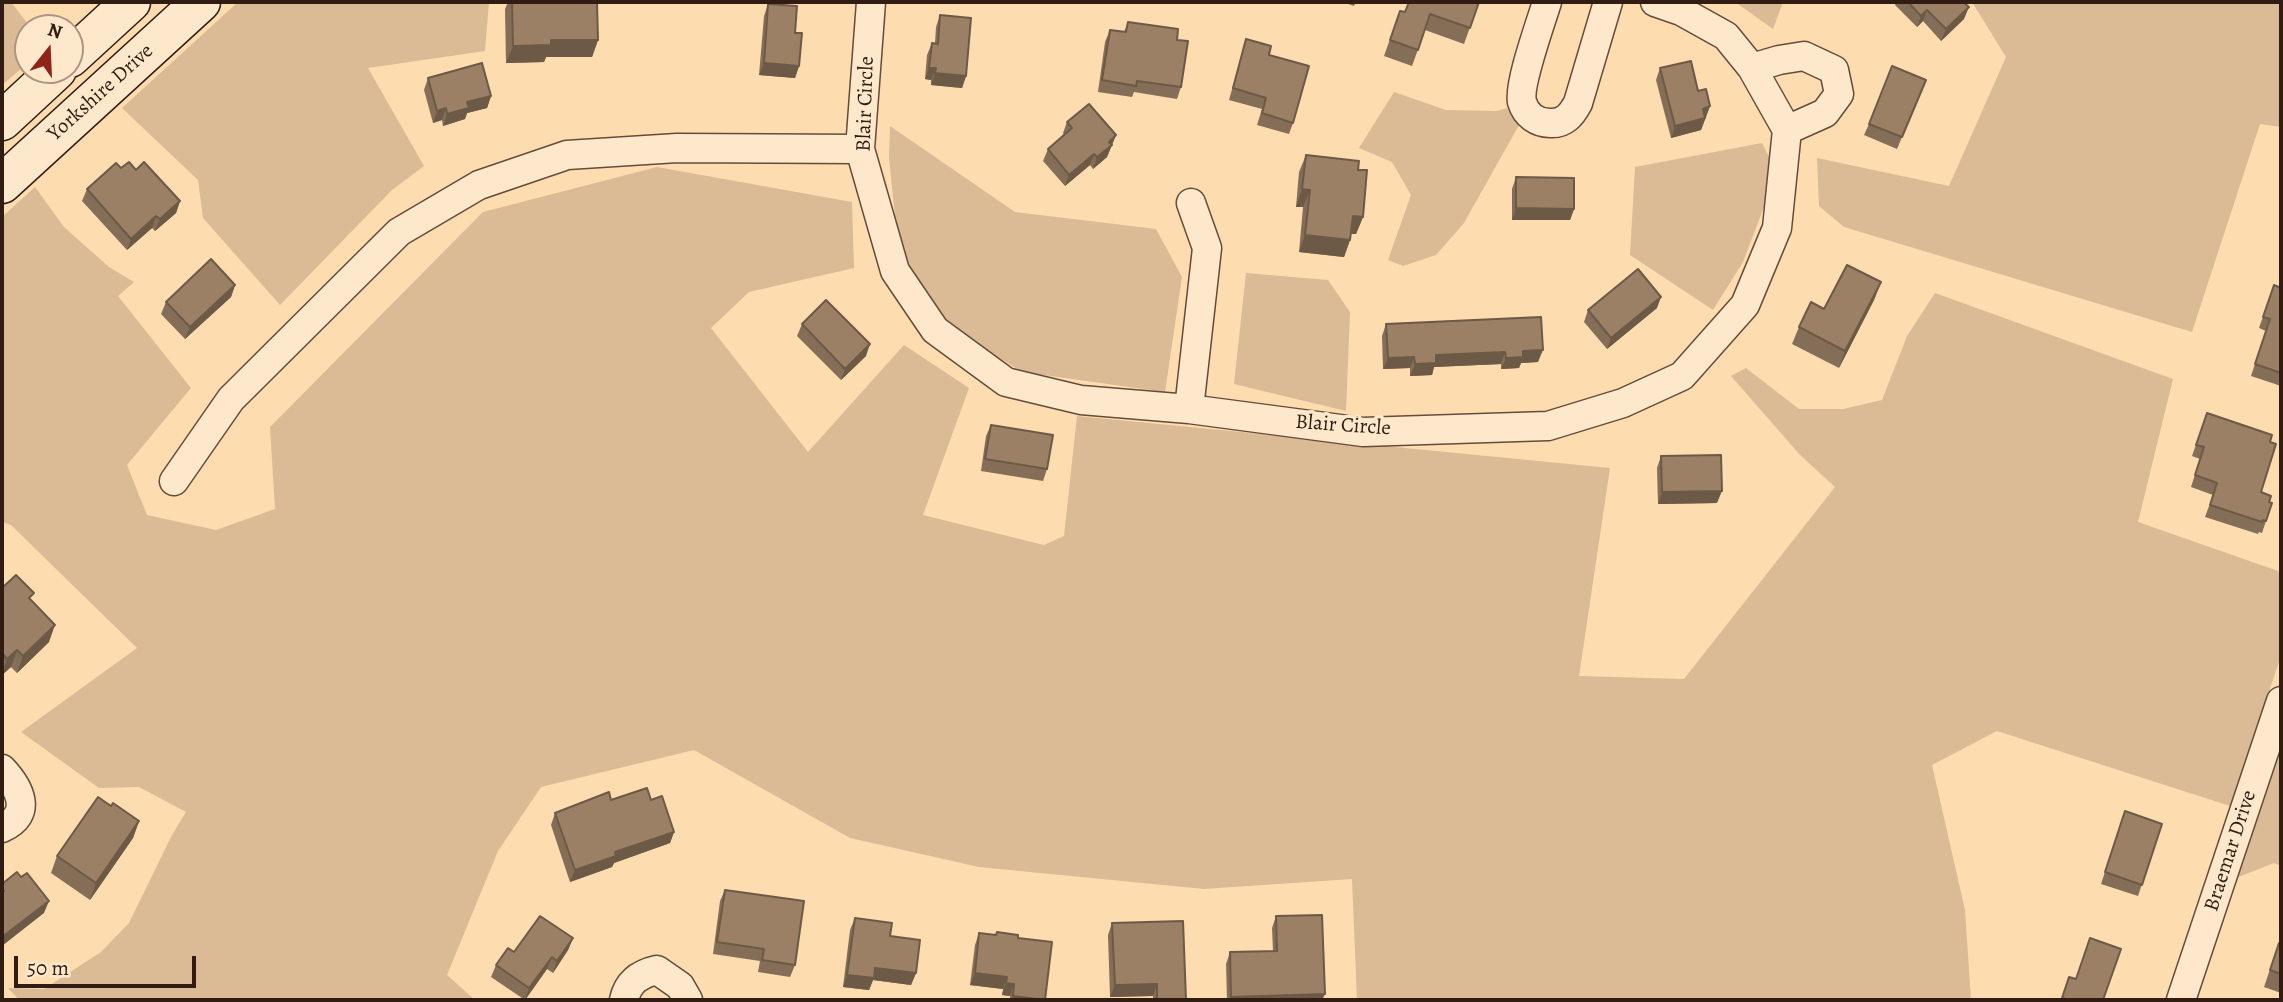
<!DOCTYPE html>
<html>
<head>
<meta charset="utf-8">
<style>
	body { margin:0 }
	#map { position:relative; width:2283px; height:1002px; overflow:hidden; background:#fddcaf; font-family:Alegreya,serif }
	canvas { display:block }
	.frame { position:absolute; inset:0; border:4px solid #311c14; pointer-events:none }
	.north { position:absolute; left:14px; top:14px; width:70px; height:70px; box-sizing:border-box; background:#fee8cb; border:2px solid #ac9682; border-radius:50%; rotate:18deg; font-size:19px; font-weight:700; line-height:28px; text-align:center; color:#311c14 }
	.north::after { content:''; display:block; margin:auto; width:24px; height:32px; background:#8f2418; clip-path:polygon(50% 0,100% 100%,50% 72%,0 100%) }
	.scale { position:absolute; left:14px; top:956px; width:182px; height:32px; box-sizing:border-box; border:4px solid #311c14; border-top:0; padding-left:9px; font-size:21px; line-height:24px; white-space:nowrap; color:#311c14; -webkit-text-stroke:5px #fee8cb; paint-order:stroke }
</style>
</head>
<body>
<div id="map">
<canvas width="2283" height="1002"></canvas>
<div class="frame"></div>
<div class="north">N</div>
<div class="scale">50 m</div>
</div>
<script>
const context = document.querySelector('canvas').getContext('2d');
context.lineJoin = 'round';
function fill(path, color) {
  context.fillStyle = color;
  context.fill(path, 'evenodd');
}
function trace(path, color, width, dash) {
  context.strokeStyle = color;
  context.lineWidth = width;
  context.lineCap = dash ? 'butt' : 'round';
  context.setLineDash(dash || []);
  context.stroke(path);
}
function write(font, color, halo, rows, align = 'center') {
  context.font = font + ' Alegreya,serif';
  context.lineWidth = 7;
  context.setLineDash([]);
  context.textBaseline = 'middle';
  context.strokeStyle = halo;
  context.fillStyle = color;
  for (const [text, x, y, turn = 0] of rows) {
    context.save();
    context.translate(x, y);
    context.rotate((+turn || 0) * Math.PI / 180);
    context.textAlign = isNaN(turn) ? turn : align;
    if (halo) context.strokeText(text, 0, 0);
    context.fillText(text, 0, 0);
    context.restore();
  }
}
fill(new Path2D(`
	M 2,2 L 11,2 L 31,28 L 28,28 L 28,63 L 2,85 Z
	M 238,2 L 489,2 L 485,51 L 368,68 L 424,166 L 392,190 L 280,305 L 203,218 L 198,180 L 122,108 Z
	M 1735,2 L 1783,2 L 1773,29 Z
	M 1972,2 L 2281,2 L 2281,127 L 2260,124 L 2192,332 L 1844,227 L 1819,206 L 1817,158 L 1949,186 L 2006,57 Z
	M 1394,92 L 1446,110 L 1497,111 L 1507,108 L 1519,125 L 1464,223 L 1436,255 L 1403,266 L 1388,260 L 1411,195 L 1392,162 L 1359,148 Z
	M 890,126 L 1015,212 L 1156,229 L 1182,277 L 1165,392 L 1022,372 L 953,329 L 900,265 L 889,158 Z
	M 1762,143 L 1777,173 L 1743,262 L 1713,310 L 1630,255 L 1635,167 Z
	M 657,167 L 852,202 L 854,268 L 749,292 L 711,328 L 808,452 L 904,345 L 969,388 L 923,515 L 1044,545 L 1064,536 L 1077,416 L 1610,468 L 1579,676 L 1684,679 L 1835,487 L 1800,455 L 1731,376 L 1746,368 L 1799,409 L 1843,409 L 1882,400 L 1907,336 L 1935,293 L 2173,379 L 2138,522 L 2281,572 L 2281,656 L 2230,806 L 1997,731 L 1932,765 L 1965,910 L 1971,1000 L 1357,1000 L 1352,879 L 1204,889 L 979,867 L 850,838 L 694,750 L 541,787 L 498,851 L 447,975 L 475,1000 L 19,1000 L 8,988 L 44,989 L 101,952 L 129,923 L 172,835 L 186,812 L 139,787 L 99,788 L 21,732 L 137,648 L 11,525 L 2,522 L 2,217 L 35,187 L 64,227 L 109,267 L 134,282 L 118,296 L 191,388 L 127,465 L 147,515 L 216,530 L 275,509 L 270,427 L 483,212 Z
	M 1246,273 L 1328,280 L 1350,312 L 1346,411 L 1234,384 Z
	M 2281,740 L 2281,866 L 2274,863 L 2236,878 Z`), '#dabb95');
const street = new Path2D(`
	M 871,2 L 860,149 L 895,271 L 935,330 L 1006,382 L 1081,400 L 1189,409 L 1363,432 L 1548,426 L 1623,403 L 1682,376 L 1745,305 L 1777,228 L 1787,130 L 1752,68 L 1726,36 L 1681,11 L 1655,2
	M 1547,2 C 1541,22 1518,85 1522,102 C 1526,115 1537,123 1550,123 C 1565,124 1572,114 1578,103 L 1608,2
	M 1752,68 L 1779,60 L 1804,56 L 1834,70 L 1839,94 L 1825,113 L 1787,130
	M 1189,409 L 1207,248 L 1191,203
	M 174,481 L 231,399 L 399,232 L 479,185 L 567,155 L 677,148 L 860,149
	M 2,769 C 19,787 34,814 2,828
	M 624,1000 C 628,982 639,974 657,970 L 680,986 L 688,1000
	M 2181,1000 L 2281,701`);
const secondary = new Path2D(`
	M 70,58 L 131,2
	M 2,121 L 57,70
	M 2,184 L 201,2`);
trace(street, '#644c3b', 31);
trace(secondary, '#311c14', 41);
trace(street, '#fee8cb', 28);
trace(secondary, '#fee8cb', 38);
fill(new Path2D(`
	M 508,2 L 597,2 L 598,40 L 592,57 L 546,57 L 544,62 L 506,63 L 505,9 Z
	M 1342,2 L 1356,2 L 1354,6 Z
	M 1479,2 L 1464,44 L 1425,30 L 1412,66 L 1384,56 L 1400,11 L 1405,12 Z
	M 1896,2 L 1963,2 L 1964,19 L 1941,41 L 1923,21 L 1917,27 L 1895,5 Z
	M 768,4 L 795,33 L 799,66 L 795,78 L 759,75 L 764,16 Z
	M 940,15 L 966,76 L 962,88 L 931,85 L 931,80 L 925,79 L 927,55 L 932,43 L 935,44 L 936,27 Z
	M 1128,22 L 1177,40 L 1181,87 L 1177,99 L 1134,92 L 1132,97 L 1098,92 L 1105,42 L 1110,30 L 1124,32 Z
	M 1246,39 L 1269,55 L 1293,123 L 1289,134 L 1257,125 L 1262,109 L 1229,100 Z
	M 1660,68 L 1710,106 L 1701,130 L 1671,138 L 1656,80 Z
	M 428,78 L 491,96 L 487,108 L 467,113 L 465,119 L 443,126 L 442,120 L 433,123 L 424,90 Z
	M 1921,92 L 1897,149 L 1864,135 L 1869,124 Z
	M 1067,122 L 1116,135 L 1107,157 L 1093,169 L 1090,165 L 1065,186 L 1043,161 L 1048,149 L 1064,135 L 1063,133 Z
	M 1306,155 L 1358,170 L 1363,217 L 1356,234 L 1351,234 L 1350,240 L 1344,257 L 1299,252 L 1303,207 L 1296,207 L 1299,172 Z
	M 121,168 L 136,170 L 180,201 L 176,213 L 155,231 L 152,228 L 127,250 L 82,201 L 87,189 Z
	M 1516,177 L 1574,209 L 1570,220 L 1512,220 L 1512,189 Z
	M 1881,282 L 1874,300 L 1839,368 L 1792,344 L 1799,327 L 1824,309 Z
	M 235,285 L 231,297 L 185,339 L 161,314 L 166,302 Z
	M 2274,285 L 2281,288 L 2281,386 L 2251,376 L 2266,331 L 2259,328 Z
	M 1657,308 L 1607,349 L 1584,322 L 1588,310 Z
	M 1541,317 L 1538,362 L 1521,363 L 1519,368 L 1501,369 L 1501,364 L 1434,367 L 1432,375 L 1410,376 L 1410,368 L 1383,369 L 1382,336 L 1386,324 Z
	M 802,324 L 866,356 L 841,380 L 797,336 Z
	M 2207,413 L 2270,442 L 2261,492 L 2269,502 L 2272,503 L 2262,533 L 2259,532 L 2258,534 L 2205,517 L 2213,495 L 2191,487 L 2200,459 L 2192,456 Z
	M 991,425 L 1047,469 L 1043,481 L 981,471 L 986,436 Z
	M 1661,456 L 1717,503 L 1658,504 L 1657,468 Z
	M 2,588 L 31,600 L 49,642 L 17,673 L 11,667 L 2,675 Z
	M 611,800 L 651,800 L 674,832 L 670,843 L 614,863 L 612,867 L 570,882 L 551,825 L 555,813 Z
	M 111,806 L 139,821 L 133,838 L 90,900 L 51,873 L 57,856 Z
	M 2125,811 L 2162,824 L 2138,896 L 2101,884 Z
	M 725,890 L 795,965 L 790,977 L 758,972 L 760,961 L 713,954 L 720,901 Z
	M 1276,916 L 1322,1000 L 1227,1000 L 1226,964 L 1230,952 L 1273,951 L 1272,928 Z
	M 855,918 L 890,936 L 916,973 L 911,985 L 873,980 L 869,990 L 843,987 L 850,930 Z
	M 1112,923 L 1186,1000 L 1153,1000 L 1153,996 L 1110,997 L 1108,935 Z
	M 979,933 L 1018,938 L 1045,1000 L 1010,1000 L 1010,996 L 1002,995 L 1003,989 L 970,985 L 975,945 Z
	M 573,938 L 568,950 L 553,973 L 547,969 L 525,1000 L 491,977 L 496,965 L 514,952 Z
	M 2279,943 L 2281,944 L 2281,993 L 2264,987 Z`), '#856e57');
fill(new Path2D(`
	M 1969,7 L 1964,19 L 1941,41 L 1946,29 Z
	M 1927,10 L 1923,21 L 1917,27 L 1921,16 Z
	M 551,40 L 598,40 L 592,57 L 546,57 L 544,62 L 506,63 L 513,46 Z
	M 764,63 L 799,66 L 795,78 L 759,75 Z
	M 929,68 L 936,68 L 931,80 L 925,79 Z
	M 935,73 L 966,76 L 962,88 L 931,85 Z
	M 491,96 L 487,108 L 467,113 L 465,119 L 443,126 L 447,114 L 467,102 Z
	M 1710,106 L 1701,130 L 1671,138 L 1675,126 L 1703,109 Z
	M 446,108 L 442,120 L 433,123 L 437,111 Z
	M 1116,135 L 1107,157 L 1093,169 L 1097,157 L 1109,142 Z
	M 1094,154 L 1090,165 L 1065,186 L 1069,175 Z
	M 1302,189 L 1310,190 L 1303,207 L 1296,207 Z
	M 180,201 L 176,213 L 155,231 L 160,219 Z
	M 1516,208 L 1574,209 L 1570,220 L 1512,220 Z
	M 156,216 L 152,228 L 127,250 L 131,239 Z
	M 1353,216 L 1363,217 L 1356,234 L 1346,234 Z
	M 1305,235 L 1350,240 L 1344,257 L 1299,252 Z
	M 1881,282 L 1874,300 L 1839,368 L 1845,351 Z
	M 235,285 L 231,297 L 185,339 L 190,327 Z
	M 1661,297 L 1657,308 L 1607,349 L 1611,338 Z
	M 870,344 L 866,356 L 841,380 L 845,369 Z
	M 1543,350 L 1538,362 L 1521,363 L 1519,368 L 1501,369 L 1506,358 L 1523,351 Z
	M 1505,352 L 1501,364 L 1434,367 L 1432,375 L 1410,376 L 1415,364 L 1436,355 Z
	M 1414,357 L 1410,368 L 1383,369 L 1388,358 Z
	M 1722,491 L 1717,503 L 1658,504 L 1662,492 Z
	M 55,625 L 49,642 L 17,673 L 23,656 Z
	M 17,650 L 11,667 L 2,675 L 7,659 Z
	M 139,821 L 133,838 L 90,900 L 96,883 Z
	M 674,832 L 670,843 L 614,863 L 612,867 L 570,882 L 575,870 L 615,852 Z
	M 49,901 L 44,913 L 2,946 L 2,937 Z
	M 573,938 L 568,950 L 553,973 L 557,961 Z
	M 552,957 L 547,969 L 525,1000 L 529,988 Z
	M 875,968 L 916,973 L 911,985 L 873,980 L 869,990 L 843,987 L 847,975 Z
	M 975,973 L 1007,977 L 1003,989 L 970,985 Z
	M 1006,983 L 1014,984 L 1010,996 L 1002,995 Z
	M 1157,984 L 1153,996 L 1110,997 L 1115,985 Z
	M 1325,994 L 1322,1000 L 1230,1000 L 1231,997 Z
	M 1013,996 L 1045,1000 L 1012,1000 Z`), '#6c5a47');
const building = new Path2D(`
	M 512,2 L 597,2 L 598,40 L 551,40 L 551,45 L 513,46 Z
	M 1409,2 L 1479,2 L 1470,28 L 1430,14 L 1418,50 L 1390,40 L 1400,11 L 1405,12 Z
	M 1908,2 L 1963,2 L 1969,7 L 1946,29 L 1927,10 L 1921,16 Z
	M 768,4 L 797,6 L 795,33 L 802,33 L 799,66 L 764,63 Z
	M 940,15 L 971,18 L 966,76 L 935,73 L 936,68 L 929,68 L 932,43 L 938,44 Z
	M 1128,22 L 1178,29 L 1177,40 L 1188,41 L 1181,87 L 1137,81 L 1136,86 L 1102,80 L 1110,30 L 1126,32 Z
	M 1246,39 L 1271,46 L 1269,55 L 1309,66 L 1293,123 L 1262,113 L 1266,98 L 1233,88 Z
	M 1691,61 L 1698,91 L 1706,89 L 1710,106 L 1703,109 L 1705,118 L 1675,126 L 1660,68 Z
	M 482,63 L 491,96 L 467,102 L 469,108 L 447,114 L 446,108 L 437,111 L 428,78 Z
	M 1892,66 L 1926,80 L 1902,137 L 1869,124 Z
	M 1089,104 L 1116,135 L 1109,142 L 1112,145 L 1097,157 L 1094,154 L 1069,175 L 1048,149 L 1072,128 L 1067,122 Z
	M 1306,155 L 1359,161 L 1358,170 L 1367,170 L 1363,217 L 1353,216 L 1350,240 L 1305,235 L 1310,190 L 1302,189 Z
	M 129,162 L 136,170 L 144,162 L 180,201 L 160,219 L 156,216 L 131,239 L 87,189 L 116,163 L 121,168 Z
	M 1516,177 L 1574,178 L 1574,209 L 1516,208 Z
	M 211,259 L 235,285 L 190,327 L 166,302 Z
	M 1847,265 L 1881,282 L 1845,351 L 1799,327 L 1811,302 L 1824,309 Z
	M 1638,269 L 1661,297 L 1611,338 L 1588,310 Z
	M 2274,285 L 2281,288 L 2281,373 L 2255,364 L 2270,319 L 2263,317 Z
	M 826,300 L 870,344 L 845,369 L 802,324 Z
	M 1541,317 L 1543,350 L 1523,351 L 1523,357 L 1506,358 L 1505,352 L 1436,355 L 1436,363 L 1415,364 L 1414,357 L 1388,358 L 1386,324 Z
	M 2207,413 L 2272,435 L 2270,442 L 2276,444 L 2261,492 L 2271,496 L 2269,502 L 2272,503 L 2266,521 L 2263,520 L 2262,522 L 2210,505 L 2217,483 L 2195,475 L 2204,447 L 2196,445 Z
	M 991,425 L 1053,435 L 1047,469 L 985,459 Z
	M 1721,455 L 1722,491 L 1662,492 L 1661,456 Z
	M 16,575 L 34,593 L 29,598 L 55,625 L 23,656 L 17,650 L 7,659 L 2,653 L 2,588 Z
	M 647,788 L 651,800 L 662,796 L 674,832 L 615,852 L 616,856 L 575,870 L 555,813 L 609,792 L 611,800 Z
	M 98,797 L 111,806 L 113,803 L 139,821 L 96,883 L 57,856 Z
	M 2125,811 L 2162,824 L 2142,885 L 2105,872 Z
	M 17,872 L 21,877 L 27,873 L 49,901 L 2,937 L 2,892 L 4,891 L 2,888 L 2,884 Z
	M 725,890 L 804,901 L 795,965 L 762,960 L 764,949 L 717,942 Z
	M 1322,915 L 1325,994 L 1231,997 L 1230,952 L 1277,951 L 1276,916 Z
	M 540,916 L 573,938 L 557,961 L 552,957 L 529,988 L 496,965 L 508,948 L 514,952 Z
	M 855,918 L 892,923 L 890,936 L 920,940 L 916,973 L 875,968 L 874,978 L 847,975 Z
	M 1183,921 L 1186,1000 L 1157,1000 L 1157,984 L 1115,985 L 1112,923 Z
	M 997,932 L 1018,935 L 1018,938 L 1052,942 L 1045,1000 L 1013,996 L 1014,984 L 1006,983 L 1007,977 L 975,973 L 979,933 L 996,935 Z
	M 2090,938 L 2121,949 L 2103,1000 L 2070,1000 L 2062,998 L 2069,977 L 2076,979 Z
	M 2279,943 L 2281,944 L 2281,974 L 2270,970 Z`);
fill(building, '#9b8065');
trace(building, '#6c5a47', 2);
write('21px', '#311c14', '#fee8cb', [
	["Yorkshire Drive",101,93,-42],
	["Blair Circle",866,104,-88],
	["Blair Circle",1343,426,4],
	["Braemar Drive",2231,851,-72]
]);
</script>
</body>
</html>
